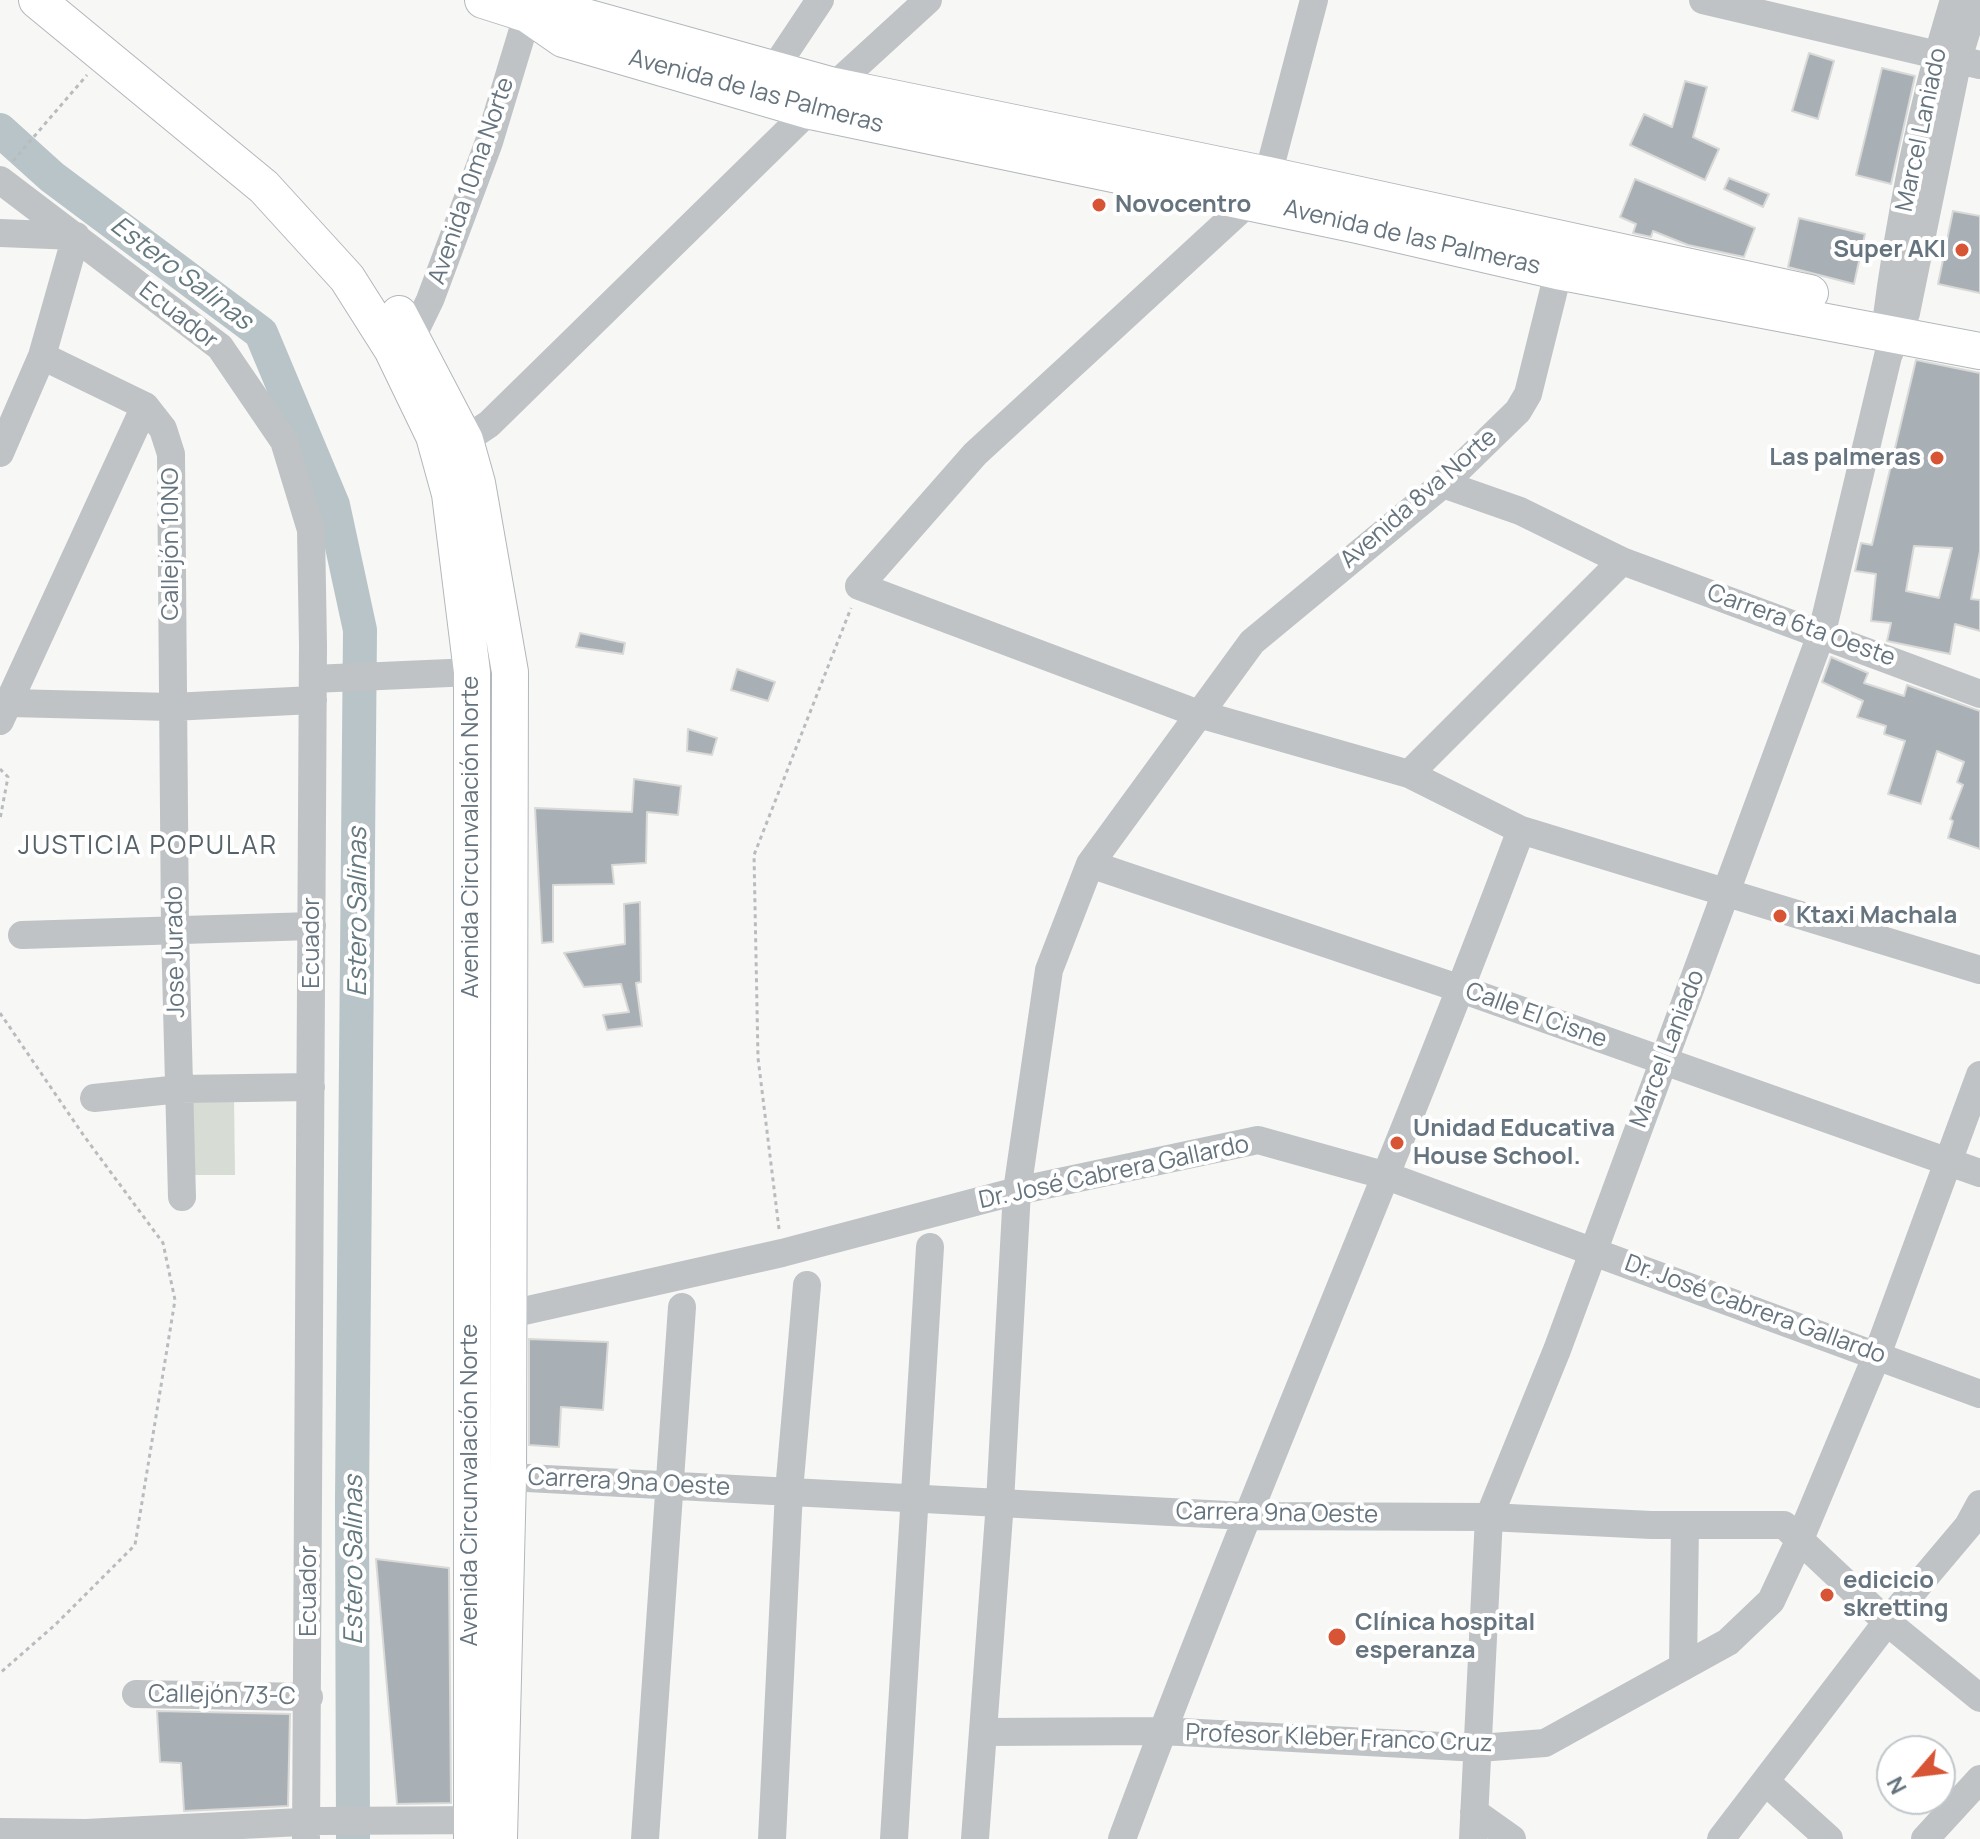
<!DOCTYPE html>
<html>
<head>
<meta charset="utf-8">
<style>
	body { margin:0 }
	#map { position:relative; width:1980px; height:1839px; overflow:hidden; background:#f7f7f5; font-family:Manrope,sans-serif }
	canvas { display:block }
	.north { position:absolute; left:1876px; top:1735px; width:80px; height:80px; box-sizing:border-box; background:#fff; border:2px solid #c1c7cb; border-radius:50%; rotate:242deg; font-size:22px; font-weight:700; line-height:32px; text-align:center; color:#65747e }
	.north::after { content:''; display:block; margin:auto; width:28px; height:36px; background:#d75435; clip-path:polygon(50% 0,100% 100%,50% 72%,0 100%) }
</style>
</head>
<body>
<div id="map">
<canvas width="1980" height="1839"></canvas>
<div class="north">N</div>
</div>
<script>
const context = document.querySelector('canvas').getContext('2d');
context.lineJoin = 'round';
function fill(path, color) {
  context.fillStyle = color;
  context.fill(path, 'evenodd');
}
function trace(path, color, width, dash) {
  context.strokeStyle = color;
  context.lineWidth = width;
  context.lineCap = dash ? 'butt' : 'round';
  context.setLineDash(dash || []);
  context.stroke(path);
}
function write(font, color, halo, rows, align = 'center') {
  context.font = font + ' Manrope,sans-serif';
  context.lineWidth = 8;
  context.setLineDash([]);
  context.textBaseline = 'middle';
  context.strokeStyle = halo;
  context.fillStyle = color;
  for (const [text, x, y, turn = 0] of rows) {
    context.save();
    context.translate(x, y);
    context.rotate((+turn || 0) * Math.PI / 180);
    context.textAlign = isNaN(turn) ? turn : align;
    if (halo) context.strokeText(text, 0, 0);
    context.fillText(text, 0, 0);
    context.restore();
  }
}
fill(new Path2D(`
	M 234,1097 L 235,1175 L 191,1175 L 189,1098 Z`), '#d7dcd4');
trace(new Path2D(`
	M 0,130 L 52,177 L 261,333 L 333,505 L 360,630 L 352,1500 L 353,1839`), '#b8c4c8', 34);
const building = new Path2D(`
	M 1809,53 L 1834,61 L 1818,119 L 1792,111 Z
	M 1882,68 L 1915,76 L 1891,184 L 1856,175 Z
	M 1685,81 L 1707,87 L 1693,137 L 1719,149 L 1705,180 L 1630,145 L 1644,114 L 1672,127 Z
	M 1729,178 L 1769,194 L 1763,207 L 1724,189 Z
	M 1635,179 L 1755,228 L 1744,257 L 1688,245 L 1653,231 L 1651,237 L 1633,233 L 1636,224 L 1620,217 Z
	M 1953,211 L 1980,216 L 1980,293 L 1938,284 Z
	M 1799,218 L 1865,234 L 1854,284 L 1788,267 Z
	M 1916,360 L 1980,373 L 1980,551 L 1971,599 L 1980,600 L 1980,631 L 1955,624 L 1950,654 L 1887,641 L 1891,623 L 1871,621 L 1876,574 L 1855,571 L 1861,543 L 1872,545 ZM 1914,546 L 1952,548 L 1939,598 L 1906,591 Z
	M 580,633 L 625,643 L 623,654 L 576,647 Z
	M 1831,657 L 1868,673 L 1864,683 L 1904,696 L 1907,685 L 1980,711 L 1980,849 L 1948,838 L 1953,821 L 1950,819 L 1963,785 L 1957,782 L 1964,762 L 1937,751 L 1921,804 L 1888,794 L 1905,741 L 1884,734 L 1886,726 L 1857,717 L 1863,701 L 1822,682 Z
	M 737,669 L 775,682 L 768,701 L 731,690 Z
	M 688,729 L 717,738 L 712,755 L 687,751 Z
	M 634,779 L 681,786 L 678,815 L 647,812 L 646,863 L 612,865 L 614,884 L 553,885 L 553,942 L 542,943 L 535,808 L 632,812 Z
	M 640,902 L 641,982 L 636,983 L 642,1026 L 607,1030 L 603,1015 L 629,1012 L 621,984 L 584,987 L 564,953 L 625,944 L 624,904 Z
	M 529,1339 L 608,1342 L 603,1410 L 561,1407 L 559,1447 L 529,1445 Z
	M 376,1559 L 449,1568 L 451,1803 L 397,1804 Z
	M 157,1711 L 290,1714 L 288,1806 L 184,1811 L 181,1763 L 160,1762 Z`);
fill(building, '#a9b0b5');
trace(building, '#d9d9d7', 2);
const major = new Path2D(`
	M 37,0 L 264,187 L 347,278 L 392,349 L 434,436 L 450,494 L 472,672 L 472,1839
	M 483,0 L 527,14 L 563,39 L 810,111 L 1357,225 L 1557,271 L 1980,351
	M 527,14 L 571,13 L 834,86 L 1268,175 L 1810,293
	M 399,314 L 465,440 L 477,483 L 510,672 L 508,1477 L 499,1839`);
trace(major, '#b2b7bb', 38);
trace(new Path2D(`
	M 13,161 L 87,75
	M 0,769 L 8,777 L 0,819
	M 0,1013 L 84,1136 L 163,1243 L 175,1300 L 135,1545 L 55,1625 L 0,1673
	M 779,1229 L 758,1058 L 754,855 L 851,608`), '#b9bcbe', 3, [4, 4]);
trace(new Path2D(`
	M 1314,0 L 1268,175 L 1249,202 L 975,454 L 859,586 L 1199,714 L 1409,774 L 1521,830 L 1980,970
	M 1703,0 L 1980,65
	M 774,69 L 820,0
	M 0,180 L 220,347 L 284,441 L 311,530 L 313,645 L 306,1839
	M 0,233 L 75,236
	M 1885,331 C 1899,220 1921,107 1954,0
	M 397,346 L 413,335 L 430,300 L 489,142 L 532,0
	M 42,356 L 145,406 L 163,429 L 171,454 L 175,932 L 182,1197
	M 465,440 L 489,424 L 834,86 L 928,0
	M 0,453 L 42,356 L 76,236
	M 1443,484 L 1520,511 L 1622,561 L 1980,694
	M 313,679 L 472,672
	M 10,703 L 172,707 L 313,700
	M 0,721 L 145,406
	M 1409,774 L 1622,561
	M 1090,864 L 1461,989 L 1980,1173
	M 22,935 L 312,926
	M 94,1098 L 180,1089 L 311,1087
	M 506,1315 L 782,1253 L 1017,1191 L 1258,1140 L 1387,1176 L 1980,1394
	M 508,1477 L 1246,1516 L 1489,1517 L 1651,1525 L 1784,1525 L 1887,1622 L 1980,1698
	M 1683,1667 L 1685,1525
	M 136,1694 L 309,1697
	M 985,1732 L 1162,1731 L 1479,1748 L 1545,1743 L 1728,1642 L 1771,1601 L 1800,1539 L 1877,1355 L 1980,1075
	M 1766,1782 L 1829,1839
	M 1474,1812 L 1512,1839
	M 0,1832 L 86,1833 L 320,1821 L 490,1820
	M 645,1839 L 682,1307
	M 772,1839 L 789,1491 L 807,1285
	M 894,1839 L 930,1247
	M 975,1839 L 1000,1502 L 1017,1191 L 1049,970 L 1090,864 L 1252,642 L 1443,484 L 1518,411 L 1528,394 L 1563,253
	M 1122,1839 C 1248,1500 1394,1169 1521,830
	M 1473,1839 L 1489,1517 L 1557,1350 L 1822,632 L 1888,356 L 1906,313 L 1958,59 L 1976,0
	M 1721,1839 L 1887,1622 L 1968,1526 L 1980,1504
	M 1925,1839 L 1980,1779`), '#bfc3c6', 28);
trace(major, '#fff', 36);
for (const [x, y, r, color] of [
	[1099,205,8,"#d75435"],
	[1962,250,8,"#d75435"],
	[1937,458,8,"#d75435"],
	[1780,916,8,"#d75435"],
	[1397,1143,8,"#d75435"],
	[1827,1595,8,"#d75435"],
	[1337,1637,10,"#d75435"]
]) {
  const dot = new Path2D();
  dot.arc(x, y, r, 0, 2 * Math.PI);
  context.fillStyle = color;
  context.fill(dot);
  trace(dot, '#fff', 3);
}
write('24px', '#65747e', '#fff', [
	["Avenida de las Palmeras",756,92,15],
	["Marcel Laniado",1922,130,-78],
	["Avenida 10ma Norte",472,181,-71],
	["Avenida de las Palmeras",1412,238,13],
	["Ecuador",178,316,38],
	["Avenida 8va Norte",1419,499,-41],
	["Callejón 10NO",171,544,-90],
	["Carrera 6ta Oeste",1801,626,20],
	["Avenida Circunvalación Norte",471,837,-90],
	["Ecuador",312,943,-90],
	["Jose Jurado",176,952,-91],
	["Calle El Cisne",1536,1016,20],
	["Marcel Laniado",1668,1049,-69],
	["Dr. José Cabrera Gallardo",1114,1173,-12],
	["Dr. José Cabrera Gallardo",1755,1310,20],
	["Carrera 9na Oeste",629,1483,3],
	["Avenida Circunvalación Norte",470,1485,-90],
	["Carrera 9na Oeste",1277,1514,1],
	["Ecuador",309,1591,-90],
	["Callejón 73-C",222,1696,1],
	["Profesor Kleber Franco Cruz",1339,1739,2]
]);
write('bold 24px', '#65747e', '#fff', [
	["Novocentro",1115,205],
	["Super AKI",1946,250,"right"],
	["Las palmeras",1921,458,"right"],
	["Ktaxi Machala",1796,916],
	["Unidad Educativa",1413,1129],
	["House School.",1413,1157],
	["edicicio",1843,1581],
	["skretting",1843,1609],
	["Clínica hospital",1355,1623],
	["esperanza",1355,1651]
], 'left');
write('italic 26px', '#64797f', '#fff', [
	["Estero Salinas",181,274,37],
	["Estero Salinas",359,912,-90],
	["Estero Salinas",355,1560,-90]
]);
context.letterSpacing = '2px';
write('26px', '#566269', '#fff', [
	["JUSTICIA POPULAR",148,847]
]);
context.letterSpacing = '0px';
</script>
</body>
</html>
